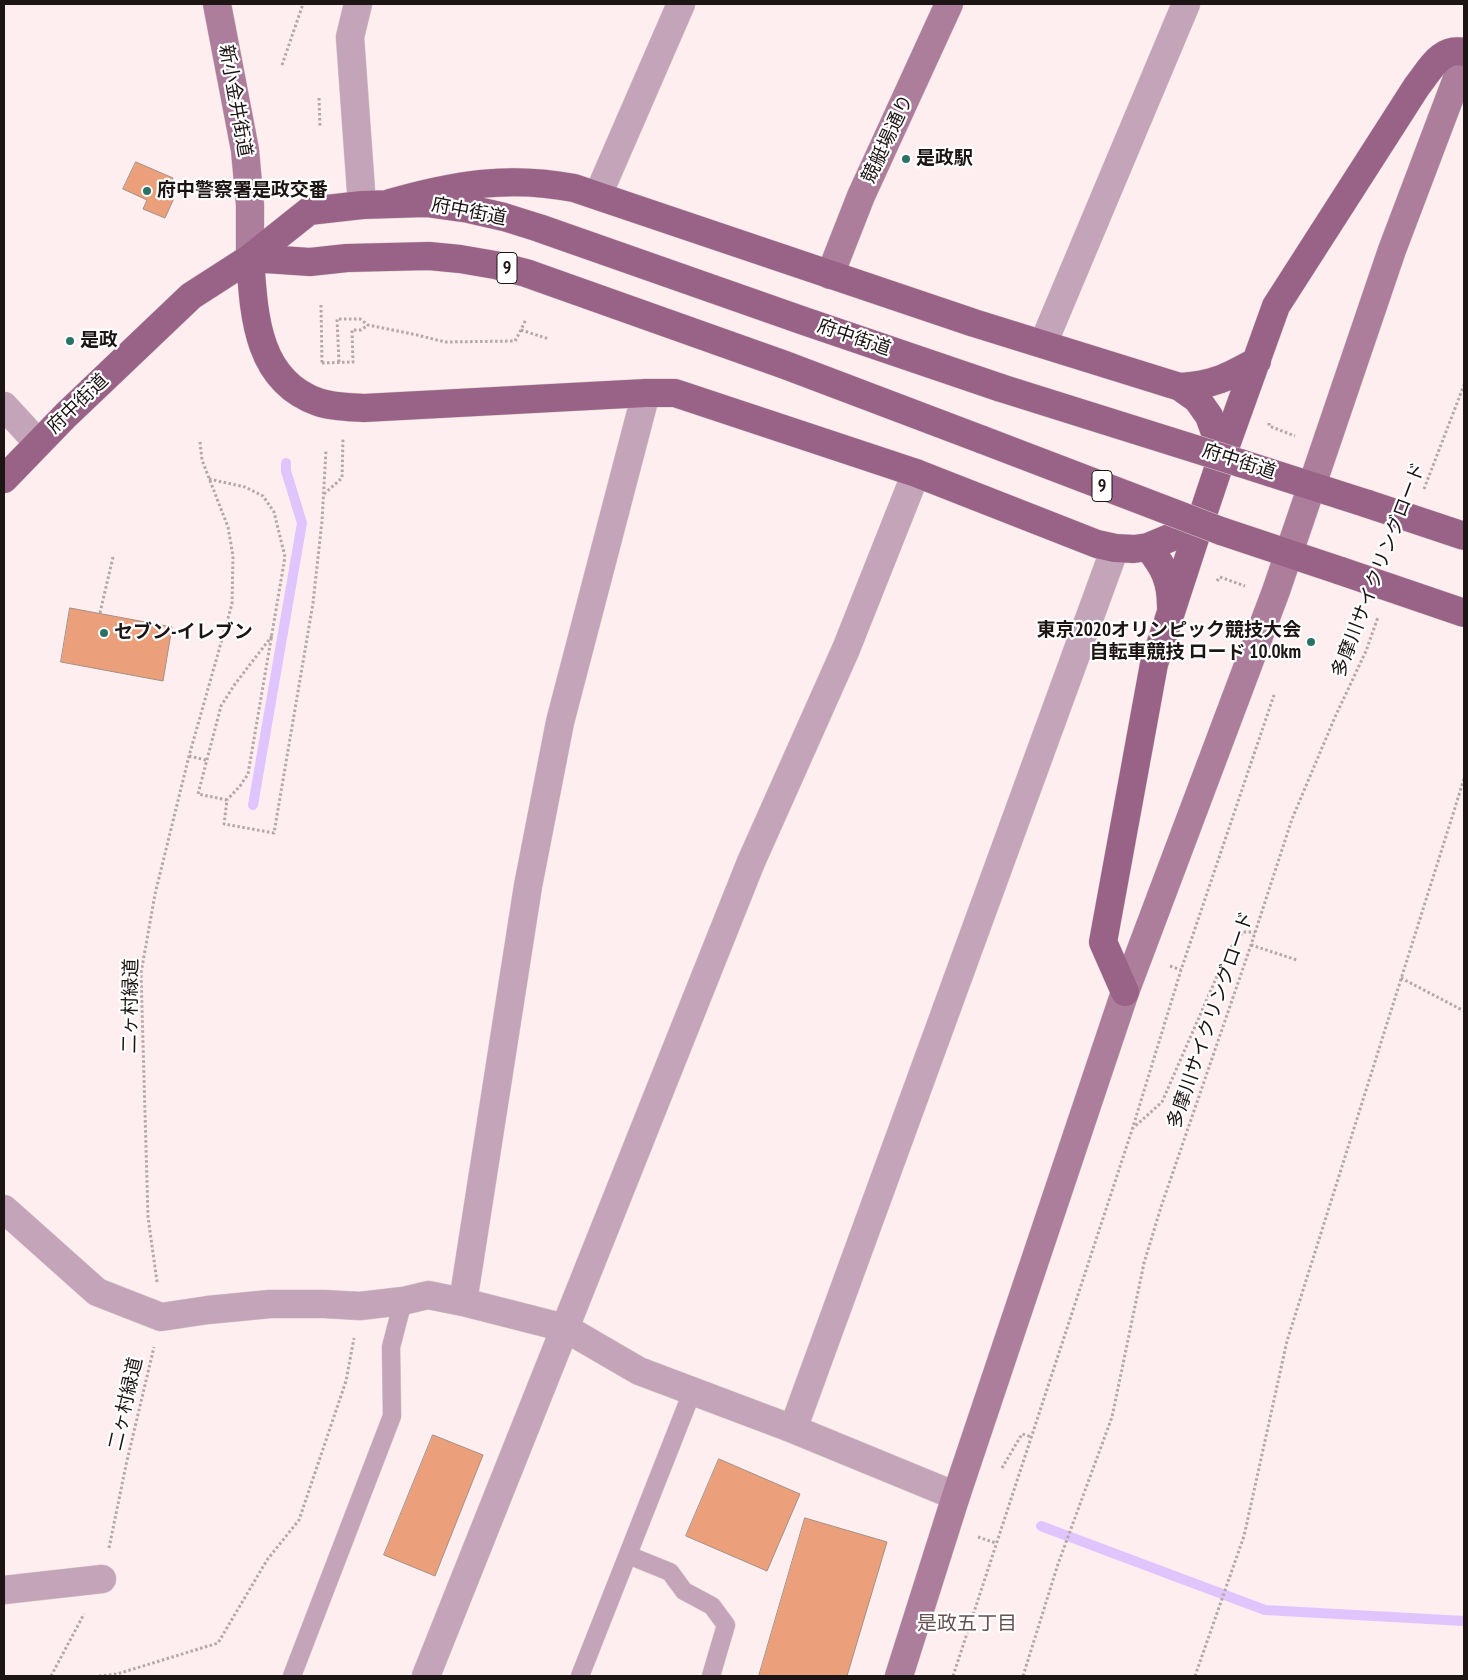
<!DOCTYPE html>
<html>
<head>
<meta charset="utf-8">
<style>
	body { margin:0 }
	#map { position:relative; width:1468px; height:1680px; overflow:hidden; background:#feeeef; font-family:"PT Sans Narrow",sans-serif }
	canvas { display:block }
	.frame { position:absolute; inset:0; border:5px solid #1d1414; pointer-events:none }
</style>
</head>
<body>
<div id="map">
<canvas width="1468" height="1680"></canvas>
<div class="frame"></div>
</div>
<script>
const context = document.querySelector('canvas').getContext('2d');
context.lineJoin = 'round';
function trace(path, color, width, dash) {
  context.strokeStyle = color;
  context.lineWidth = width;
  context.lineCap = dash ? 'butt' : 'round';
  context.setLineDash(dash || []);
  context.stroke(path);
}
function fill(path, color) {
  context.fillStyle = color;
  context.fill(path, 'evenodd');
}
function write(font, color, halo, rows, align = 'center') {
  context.font = font + ' "PT Sans Narrow","Noto Sans JP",sans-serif';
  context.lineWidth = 4.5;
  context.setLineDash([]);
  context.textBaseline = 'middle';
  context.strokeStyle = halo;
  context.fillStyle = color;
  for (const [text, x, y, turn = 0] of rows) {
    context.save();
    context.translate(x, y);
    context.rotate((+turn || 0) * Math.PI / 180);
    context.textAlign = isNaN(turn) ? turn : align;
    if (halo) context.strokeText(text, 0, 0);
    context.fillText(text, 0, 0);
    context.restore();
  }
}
trace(new Path2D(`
	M 253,805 L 302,523 L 286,471 L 286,463
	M 1041,1526 L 1265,1610 L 1464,1621`), '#dfc4fd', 10);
const building = new Path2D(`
	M 136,162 L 173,178 L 166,194 L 174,198 L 165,218 L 143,209 L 147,200 L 123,189 Z
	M 70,608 L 172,627 L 163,681 L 61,662 Z
	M 433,1435 L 483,1455 L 435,1576 L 384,1555 Z
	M 719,1459 L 800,1494 L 767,1571 L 686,1536 Z
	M 805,1518 L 887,1542 L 847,1676 L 759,1676 Z`);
fill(building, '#eba07b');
trace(building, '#a48f85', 1);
const lane = new Path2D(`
	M 628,1555 L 670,1572 L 684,1591 L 712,1606 L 726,1625 L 711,1676
	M 292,1676 L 392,1416 L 391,1347 L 403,1301
	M 580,1676 L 692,1392`);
const street = new Path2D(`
	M 358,4 L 350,37 L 362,205
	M 598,195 L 681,4
	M 1043,344 L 1186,4
	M 4,406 L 38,443
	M 4,1209 L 97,1292 L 161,1317 L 208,1310 L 270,1304 L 324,1304 L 360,1306 L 403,1301 L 428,1295 L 463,1302 L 565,1328 L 639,1371 L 793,1429 L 956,1496
	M 463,1302 L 528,886 L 560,722 L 646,393
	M 793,1429 L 1115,548
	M 4,1590 L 102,1579
	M 426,1676 L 751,862 L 846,649 L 916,473`);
const secondary = new Path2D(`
	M 217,4 L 245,150 L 250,205 L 250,258
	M 830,275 L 861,196 L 949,4
	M 899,1676 L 956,1496 L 1125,992 L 1276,591 L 1392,250 L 1464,60`);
const primary = new Path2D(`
	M 250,258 C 254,314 256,380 318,402 C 332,407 349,407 364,408 L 646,393 L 675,393 L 916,473 L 1097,544 L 1115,548 L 1134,549 L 1148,547 L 1177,535 L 1202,517 L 1220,463 L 1217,438 L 1209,416 L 1197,399 L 1180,387 L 974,323 L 574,188 C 508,175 453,185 390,203
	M 250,258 L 310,262 L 347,258 L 429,256 L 460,259 L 495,265 L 526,273 L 785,365 L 983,440
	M 1180,387 C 1214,385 1228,377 1257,361
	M 1221,459 L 1276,306 L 1417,86 C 1430,70 1440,47 1464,52
	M 1240,463 L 1368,504
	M 4,479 L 66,415 L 191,296 L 250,258 L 309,211 L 362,205 L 426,203 L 469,209 L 504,217 L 539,228 L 804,321 L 1001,388
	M 1221,531 L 1341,571
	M 1148,547 C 1164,567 1171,580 1171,607
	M 1125,992 L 1103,942 L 1154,664 L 1202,517`);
trace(lane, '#dacbcc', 19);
trace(street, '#dacbcc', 29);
trace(secondary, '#dacbcc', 29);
trace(primary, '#dacbcc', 29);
trace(new Path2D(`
	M 282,65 L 303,4
	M 319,98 L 320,128
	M 321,305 L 322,363
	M 521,330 L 549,339
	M 339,362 L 337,319 L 360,319 L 368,325 L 417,335 L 445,342 L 515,341 L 521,330 L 526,319
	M 322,363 L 353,362 L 352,330 L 361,330 L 368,325
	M 1269,423 L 1269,426 L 1295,436
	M 209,479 L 245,487 L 263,496 L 274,512 L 285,557 L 248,774 L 240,786 L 227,800
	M 1424,489 L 1464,385
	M 324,494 L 342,478 L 343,438
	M 1217,581 L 1220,577 L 1245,586
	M 100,613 L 113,557
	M 272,636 L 235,684 L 221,706 L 198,794 L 227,800 L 224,824 L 274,833 L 313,603 L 322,521 L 326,450
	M 189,756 L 206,760
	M 1251,945 L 1297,960
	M 1170,966 L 1181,970
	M 1401,978 L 1464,1011
	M 1132,1129 L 1162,1102 L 1228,951 L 1243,932 L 1255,932
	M 157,1282 L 148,1217 L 141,973 L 155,894 L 189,756 L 232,604 L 233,556 L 228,527 L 202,460 L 200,442
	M 1002,1468 L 1022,1434 L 1032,1437
	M 978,1537 L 996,1543
	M 109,1548 L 126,1465 L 154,1347
	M 51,1676 L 84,1614
	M 99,1676 L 117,1674 L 218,1643 L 267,1560 L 299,1520 L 346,1381 L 354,1338
	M 953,1676 L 1132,1130 L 1181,970 L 1274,695
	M 1023,1676 L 1058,1564 L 1112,1417 L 1144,1263 L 1161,1207 L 1251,945 L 1292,819 L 1335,717 L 1366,651 L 1378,617
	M 1195,1676 L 1244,1536 L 1287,1341 L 1464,779`), '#b4a7a7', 3, [2.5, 2.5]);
trace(lane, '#c4a4b8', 18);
trace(street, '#c4a4b8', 28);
trace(secondary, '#ac7e9c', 28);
trace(primary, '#996287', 28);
const primaryBridge = new Path2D(`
	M 1001,388 L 1240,463
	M 983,440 L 1221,531
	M 1368,504 L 1464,536
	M 1341,571 L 1464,613`);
trace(primaryBridge, '#dacbcc', 29, []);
trace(primaryBridge, '#996287', 28);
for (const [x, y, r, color] of [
	[906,159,5,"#2a7166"],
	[147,191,5,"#2a7166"],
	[70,341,5,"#2a7166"],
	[104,633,5,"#2a7166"],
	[1311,642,5,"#2a7166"]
]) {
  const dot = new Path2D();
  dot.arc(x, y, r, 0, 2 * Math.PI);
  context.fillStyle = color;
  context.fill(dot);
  trace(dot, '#fff', 2);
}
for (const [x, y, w] of [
	[507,268,20],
	[1102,486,20]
]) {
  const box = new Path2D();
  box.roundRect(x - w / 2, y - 15.5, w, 31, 4);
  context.fillStyle = '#fff';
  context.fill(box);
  trace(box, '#1d1414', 1);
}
write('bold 18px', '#1d1414', null, [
	["9",507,268],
	["9",1102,486]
]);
write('19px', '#1d1414', '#fff', [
	["新小金井街道",235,101,80],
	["競艇場通り",888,139,-65],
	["府中街道",469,212,11],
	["府中街道",854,338,19],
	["府中街道",78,404,-44],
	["府中街道",1239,462,18],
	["多摩川サイクリングロード",1379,570,-69],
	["二ヶ村緑道",131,1006,-89],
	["多摩川サイクリングロード",1211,1020,-71],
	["二ヶ村緑道",126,1404,-77]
]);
write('bold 19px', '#1d1414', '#fff', [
	["是政駅",916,159],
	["府中警察署是政交番",157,191],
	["是政",80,341],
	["東京2020オリンピック競技大会",1301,631,"right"],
	["自転車競技 ロード 10.0km",1301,653,"right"],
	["セブン-イレブン",114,633]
], 'left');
write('20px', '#654f51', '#fff', [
	["是政五丁目",967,1624]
]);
</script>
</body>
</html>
